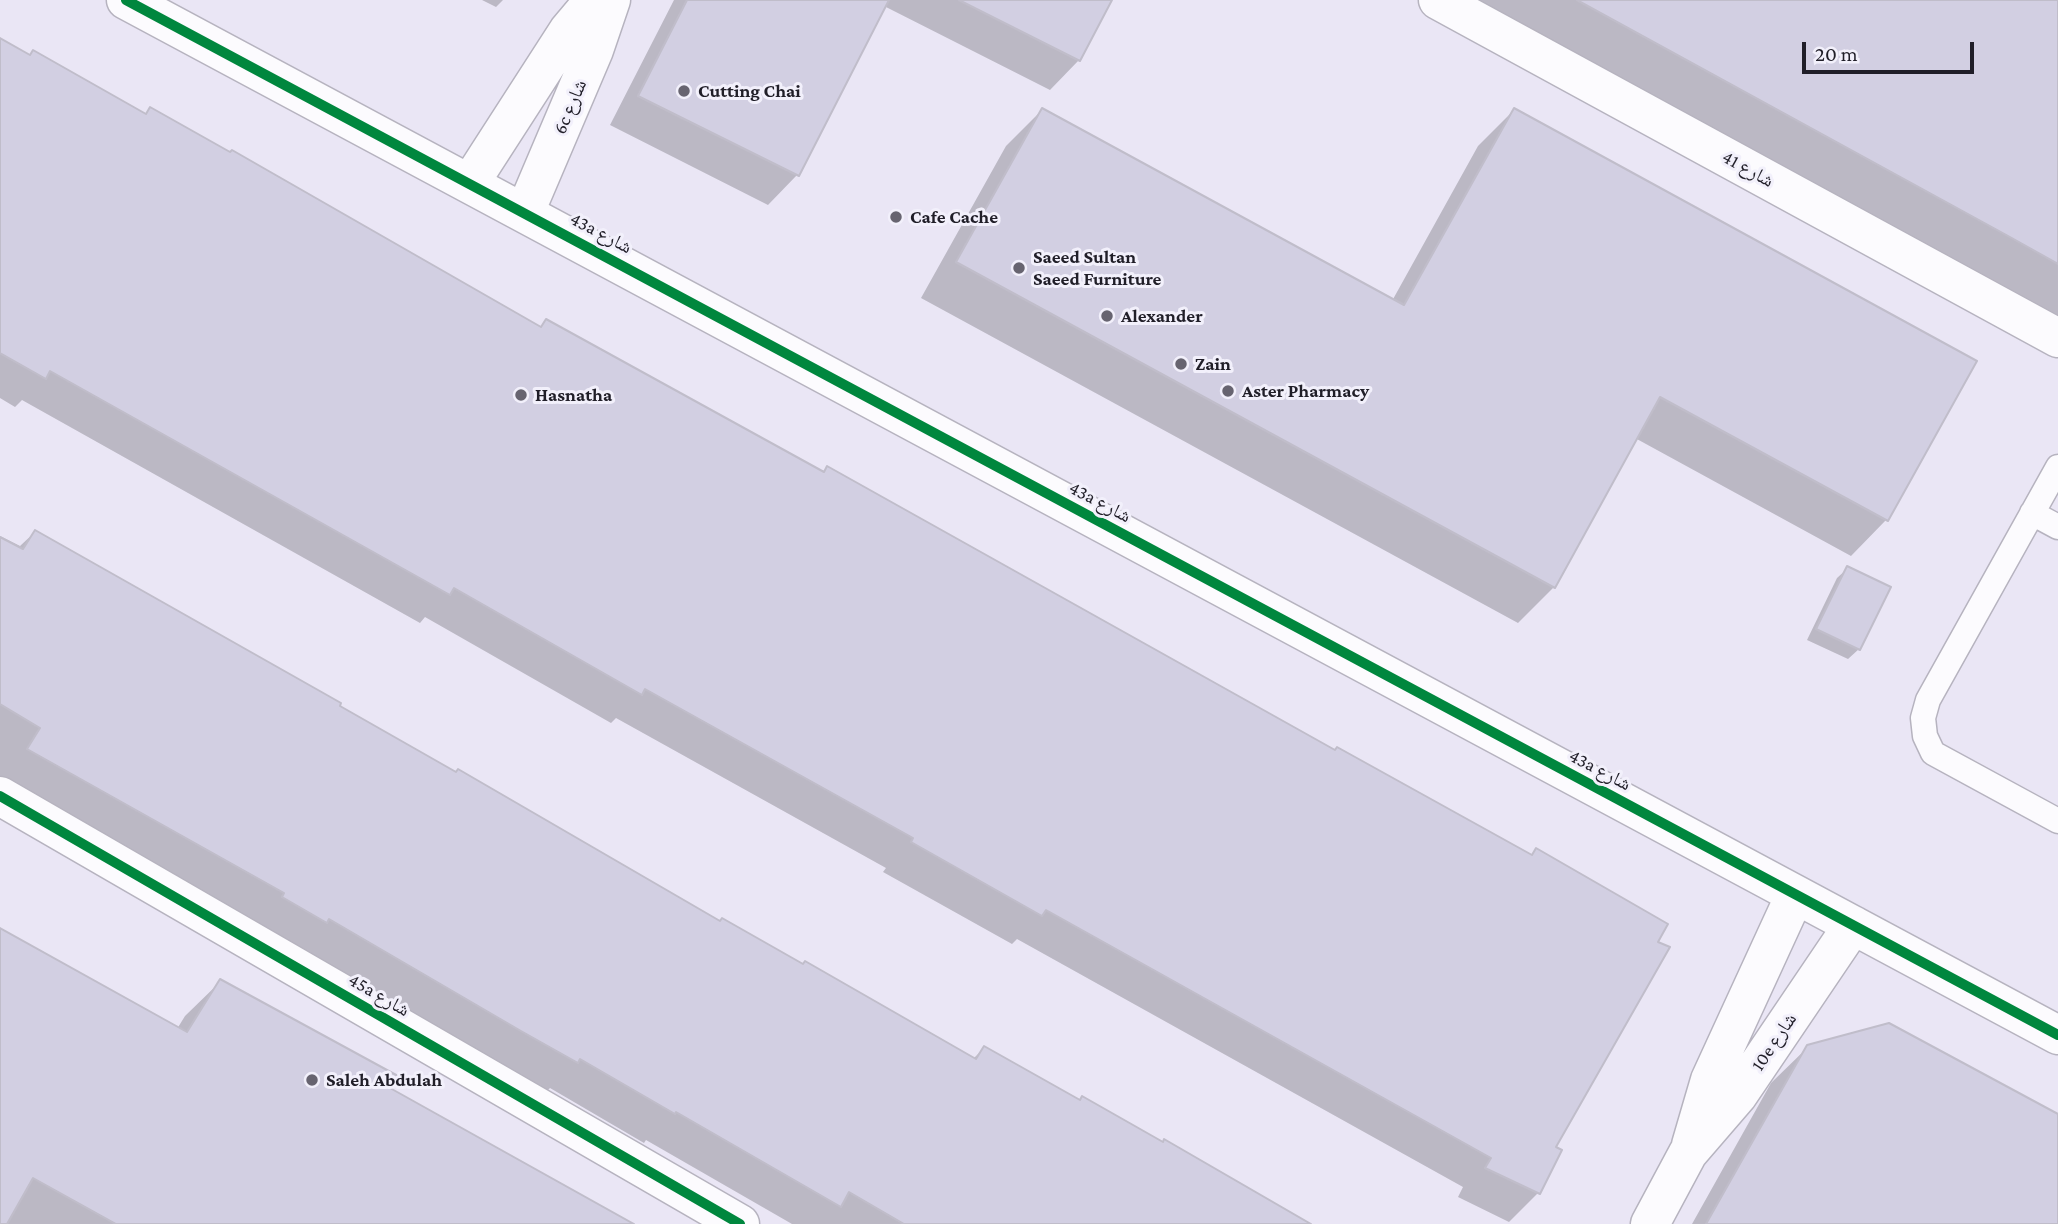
<!DOCTYPE html>
<html>
<head>
<meta charset="utf-8">
<style>
	body { margin:0 }
	#map { position:relative; width:2058px; height:1224px; overflow:hidden; background:#eae6f5; font-family:"Crimson Pro",serif }
	canvas { display:block }
	.scale { position:absolute; left:1802px; top:42px; width:172px; height:32px; box-sizing:border-box; border:4px solid #201e28; border-top:0; padding-left:9px; font-size:21px; line-height:24px; white-space:nowrap; color:#201e28; -webkit-text-stroke:5px #f2f0fb; paint-order:stroke }
</style>
</head>
<body>
<div id="map">
<canvas width="2058" height="1224"></canvas>
<div class="scale">20 m</div>
</div>
<script>
const ctx = document.querySelector('canvas').getContext('2d');
ctx.lineJoin = 'round';
function fill(path, color) { ctx.fillStyle = color; ctx.fill(path, 'evenodd'); }
const shape = rows => new Path2D(rows.map(r => 'M' + r).join(''));
function stroke(path, color, width, dash) { ctx.strokeStyle = color; ctx.lineWidth = width; ctx.lineCap = dash ? 'butt' : 'round'; ctx.setLineDash(dash || []); ctx.stroke(path); }
function drawText(font, color, halo, rows, align = 'center') {
  ctx.font = font + ' "Crimson Pro","Noto Naskh Arabic",serif'; ctx.lineWidth = 6; ctx.setLineDash([]); ctx.textBaseline = 'middle'; ctx.strokeStyle = halo; ctx.fillStyle = color; for (const [text, x, y, turn = 0] of rows) {
    ctx.save(); ctx.translate(x, y); ctx.rotate((+turn || 0) * Math.PI / 180); ctx.textAlign = isNaN(turn) ? turn : align; if (halo) ctx.strokeText(text, 0, 0); ctx.fillText(text, 0, 0); ctx.restore();
  }
}
fill(shape([
	[482,0,503,0,496,7],
	[674,0,1110,0,1079,60,1050,90,884,6,797,175,768,205,610,125],
	[1477,0,2058,0,2058,319],
	[0,40,145,115,151,109,539,328,546,321,823,473,828,468,1335,752,1530,856,1537,850,1554,1147,1538,1193,1509,1222,1458,1197,1463,1187,1017,939,1012,944,883,872,886,868,616,718,611,723,425,617,420,623,22,400,15,407,0,398],
	[1042,110,1392,301,1478,146,1514,110,1886,520,1851,556,1635,438,1554,587,1518,623,921,298,1006,146],
	[35,532,337,707,720,922,973,1059,984,1048,1308,1224,792,1224,646,1140,644,1143,550,1088,547,1091,0,779,0,536,20,546],
	[1848,568,1859,649,1848,659,1807,640,1837,578],
	[0,930,177,1029,185,1016,221,981,388,1089,611,1224,0,1224],
	[1808,1047,2058,1116,2058,1224,1692,1224,1771,1083]
]), '#0003');
const building = shape([
	[687,0,889,0,799,176,638,96,687,0],
	[959,0,1112,0,1080,61,959,0],
	[1577,0,2058,0,2058,264,2010,237,1577,0],
	[0,38,30,55,33,50,146,114,150,107,230,152,232,150,541,327,546,319,824,472,827,466,1335,750,1337,747,1532,855,1536,848,1668,924,1658,942,1670,947,1556,1147,1562,1150,1540,1194,1485,1168,1491,1158,1046,910,1042,916,911,842,913,838,645,689,642,695,454,588,450,595,50,371,46,379,0,353,0,38],
	[1042,108,1404,305,1514,108,1977,361,1888,521,1660,397,1555,588,956,262,1042,108],
	[35,530,341,703,340,706,456,772,458,769,720,921,722,918,803,964,805,961,976,1059,984,1046,1080,1100,1082,1096,1163,1142,1164,1139,1311,1224,904,1224,849,1192,841,1207,676,1112,675,1114,580,1059,578,1063,521,1031,329,919,327,923,282,897,284,893,27,749,40,728,0,704,0,537,23,549,35,530],
	[1847,566,1891,587,1860,650,1816,629,1847,566],
	[0,928,187,1032,220,979,398,1076,390,1088,634,1224,116,1224,33,1178,7,1224,0,1224,0,928],
	[1889,1023,2058,1114,2058,1224,1706,1224,1807,1045,1889,1023]
]);
fill(building, '#d2cfe2');
stroke(building, '#c0bdca', 2);
const lane = shape([
	[2058,467,1928,700,1923,718,1925,736,1933,753,2058,821],
	[2032,513,2058,527]
]);
const street = shape([
	[126,0,2058,1035],
	[1438,0,2058,338],
	[470,183,568,31,594,0],
	[525,212,594,50,611,0],
	[0,796,740,1224],
	[1691,1145,1710,1080,1795,895],
	[1650,1224,1688,1153,1738,1095,1853,925]
]);
stroke(lane, '#b6b3bf', 27);
stroke(street, '#b6b3bf', 41);
stroke(lane, '#fcfbfe', 24);
stroke(street, '#fcfbfe', 38);
stroke(shape([
	[126,0,2058,1035],
	[0,796,740,1224]
]), '#00873e', 10);
for (const [x, y, r, color] of [
	[684,91,7,"#676470"],
	[896,217,7,"#676470"],
	[1019,268,7,"#676470"],
	[1107,316,7,"#676470"],
	[1181,364,7,"#676470"],
	[1228,391,7,"#676470"],
	[521,395,7,"#676470"],
	[312,1080,7,"#676470"]
]) { const dot = new Path2D(); dot.arc(x, y, r, 0, 2 * Math.PI); ctx.fillStyle = color; ctx.fill(dot); stroke(dot, '#f2f0fb', 2.5); }
drawText('bold 19px', '#201e28', '#f2f0fb', [
	["Cutting Chai",698,91],
	["Cafe Cache",910,217],
	["Saeed Sultan",1033,257],
	["Saeed Furniture",1033,279],
	["Alexander",1121,316],
	["Zain",1195,364],
	["Aster Pharmacy",1242,391],
	["Hasnatha",535,395],
	["Saleh Abdulah",326,1080]
], 'left');
drawText('19px', '#201e28', '#f2f0fb', [
	["6c شارع",570,107,-67],
	["شارع 41",1748,169,29],
	["43a شارع",601,233,28],
	["43a شارع",1100,502,28],
	["43a شارع",1600,770,28],
	["45a شارع",379,995,30],
	["10e شارع",1774,1042,-56]
]);
</script>
</body>
</html>
